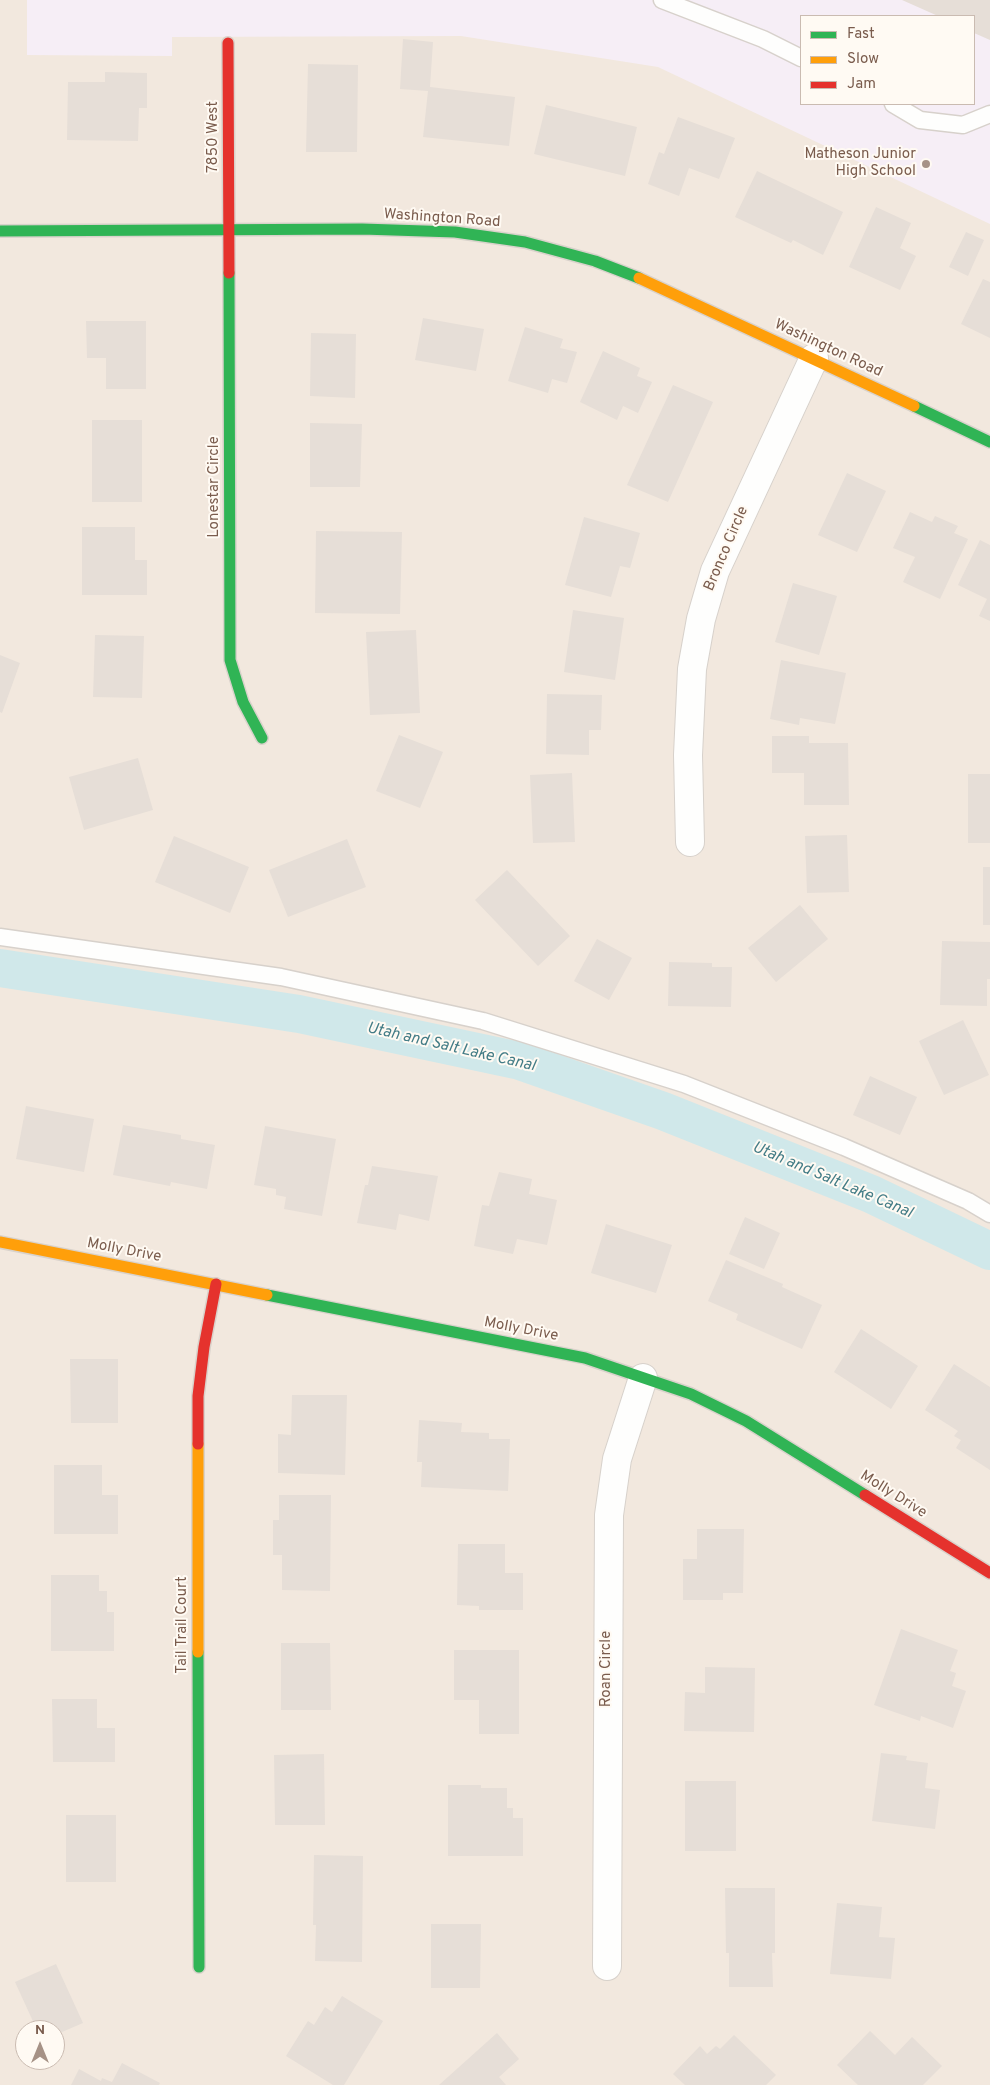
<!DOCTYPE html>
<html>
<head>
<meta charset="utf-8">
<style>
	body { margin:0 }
	#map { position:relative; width:990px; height:2085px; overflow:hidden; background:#f9f5f0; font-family:Overpass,sans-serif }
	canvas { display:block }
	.legend { position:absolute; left:800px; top:15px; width:175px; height:90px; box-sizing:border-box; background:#fffaf3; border:1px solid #cabbb1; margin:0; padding:6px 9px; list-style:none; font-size:15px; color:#7a5c4d }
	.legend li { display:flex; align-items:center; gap:10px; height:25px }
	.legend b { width:25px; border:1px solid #cabbb1 }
	.north { position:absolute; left:15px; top:2020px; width:50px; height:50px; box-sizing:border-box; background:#fffaf3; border:1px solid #cabbb1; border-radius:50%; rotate:0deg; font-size:14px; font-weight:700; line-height:20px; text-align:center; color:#7a5c4d }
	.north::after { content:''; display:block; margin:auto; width:18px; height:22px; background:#a69286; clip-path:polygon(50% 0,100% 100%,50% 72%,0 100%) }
</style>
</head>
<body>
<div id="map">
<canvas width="990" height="2085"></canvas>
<ul class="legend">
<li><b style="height:6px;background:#30b455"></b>Fast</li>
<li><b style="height:6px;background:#ff9f0a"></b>Slow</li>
<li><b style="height:6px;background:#e5322d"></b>Jam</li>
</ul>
<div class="north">N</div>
</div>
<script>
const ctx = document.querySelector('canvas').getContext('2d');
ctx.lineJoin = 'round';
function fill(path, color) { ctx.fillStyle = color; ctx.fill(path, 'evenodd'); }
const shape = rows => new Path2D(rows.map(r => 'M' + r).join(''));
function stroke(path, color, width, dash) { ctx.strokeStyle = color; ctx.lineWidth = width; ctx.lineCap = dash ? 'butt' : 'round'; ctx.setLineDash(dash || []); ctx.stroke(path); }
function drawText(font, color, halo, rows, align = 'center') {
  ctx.font = font + ' Overpass,sans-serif'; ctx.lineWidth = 4; ctx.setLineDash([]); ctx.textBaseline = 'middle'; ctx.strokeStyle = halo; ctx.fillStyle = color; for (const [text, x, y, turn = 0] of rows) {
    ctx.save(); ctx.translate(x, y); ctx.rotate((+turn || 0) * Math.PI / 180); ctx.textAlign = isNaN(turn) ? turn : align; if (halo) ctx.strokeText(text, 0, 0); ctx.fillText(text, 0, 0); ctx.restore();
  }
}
fill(shape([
	[0,0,990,0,990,2085,0,2085],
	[801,16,974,16,974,104,801,104],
	[25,2030,55,2030,55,2060,25,2060]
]), '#f2e8de');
fill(shape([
	[27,0,990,0,990,224,658,67,461,36,172,37,172,56,27,55],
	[801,16,974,16,974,104,801,104]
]), '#f6eef6');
stroke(shape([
	[0,968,299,1014,520,1061,663,1111,871,1194,990,1251]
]), '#d0e8ea', 38);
fill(shape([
	[902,0,990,0,990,40,974,33,974,16,938,16],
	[403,39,433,42,430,87,515,97,509,146,423,137,428,91,400,89],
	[308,64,358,65,357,152,306,152],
	[105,72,147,73,147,108,139,108,138,141,67,140,68,82,105,82],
	[546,105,637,127,625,176,534,154],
	[678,117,735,138,719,179,689,168,679,196,648,184,659,152,664,154],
	[757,171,843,212,823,255,793,240,791,243,735,217],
	[876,207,911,223,900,248,916,256,900,290,849,267],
	[966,232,984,240,968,276,949,267],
	[983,279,990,282,990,338,961,324],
	[423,318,484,329,476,371,415,360],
	[86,321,146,321,146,389,106,389,106,358,87,358],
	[525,327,563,339,560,348,577,352,567,383,552,379,548,393,508,381],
	[311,333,356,334,355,398,310,396],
	[603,351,640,368,637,376,652,382,638,413,623,406,617,420,580,402],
	[673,385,713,402,668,502,627,485],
	[92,420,142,420,142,502,92,502],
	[310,423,362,424,360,487,310,487],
	[847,473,886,491,857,552,818,535],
	[910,512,932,522,935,516,958,526,954,533,968,539,940,599,903,582,915,557,893,548],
	[584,517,640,533,630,568,620,566,611,597,565,585],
	[82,527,135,527,135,560,147,560,147,595,82,595],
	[316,531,402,532,400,614,315,613],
	[980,540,990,545,990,621,979,616,987,599,958,585],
	[793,583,837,596,819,655,775,642],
	[573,610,624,618,615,680,564,672],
	[416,630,420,713,370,715,366,632],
	[95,635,144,636,142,698,93,697],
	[0,655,20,663,2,713,0,712],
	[781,660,846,673,835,724,800,718,799,725,770,719],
	[547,694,602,695,601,730,589,730,589,755,546,754],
	[399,735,443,752,420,808,376,791],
	[772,736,809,736,809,743,848,743,849,805,804,805,804,773,772,773],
	[138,758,153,810,84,830,69,777],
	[572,773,575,842,533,843,530,775],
	[968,774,990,774,990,843,968,843],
	[847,835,849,892,807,893,805,836],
	[174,836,249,867,230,913,155,882],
	[347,839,366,887,288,917,269,870],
	[983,867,990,867,990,925,983,925],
	[507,870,570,936,538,966,475,900],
	[800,905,828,939,776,982,748,948],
	[597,939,632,958,609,1000,574,981],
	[942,941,990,942,990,979,987,979,987,1006,940,1005],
	[669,962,712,963,712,967,732,967,731,1007,668,1006],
	[963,1020,989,1075,944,1095,919,1041],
	[870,1076,917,1097,900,1135,853,1115],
	[26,1106,94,1119,84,1172,16,1159],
	[123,1125,181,1135,181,1139,215,1145,207,1189,171,1182,170,1186,113,1175],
	[265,1126,336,1139,322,1216,284,1209,286,1197,276,1195,276,1189,254,1185],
	[372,1166,438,1176,429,1221,399,1214,396,1230,357,1223,365,1185,368,1185],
	[499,1172,532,1179,529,1194,557,1200,547,1245,517,1239,513,1254,474,1246,482,1205,489,1206],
	[745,1217,780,1233,764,1269,729,1254],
	[606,1224,672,1245,656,1293,591,1273],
	[726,1260,783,1284,782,1287,822,1305,802,1349,736,1320,738,1314,708,1301],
	[861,1329,918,1366,891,1409,834,1372],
	[70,1359,118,1359,118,1423,71,1423],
	[954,1364,990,1387,990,1470,956,1448,961,1440,954,1436,958,1431,925,1410],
	[292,1395,347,1395,345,1475,278,1473,278,1434,291,1435],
	[419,1420,462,1423,461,1432,489,1433,489,1439,510,1439,508,1491,421,1487,422,1462,417,1462],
	[54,1465,102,1465,102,1495,118,1495,118,1534,54,1534],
	[279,1495,331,1495,330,1591,282,1590,282,1555,273,1555,273,1520,279,1520],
	[697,1529,744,1529,743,1593,723,1593,723,1600,683,1600,683,1559,697,1559],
	[458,1544,505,1544,505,1573,523,1573,523,1610,479,1610,479,1606,457,1605],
	[51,1575,99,1575,99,1591,107,1591,107,1612,114,1612,114,1651,51,1651],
	[901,1629,958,1650,950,1671,956,1673,952,1686,966,1691,953,1728,921,1716,920,1721,874,1705],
	[281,1643,330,1643,331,1710,281,1710],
	[454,1650,519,1650,519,1734,479,1734,479,1700,454,1700],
	[705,1667,755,1668,754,1732,684,1731,685,1692,705,1693],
	[52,1699,97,1699,97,1728,115,1728,115,1762,53,1762],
	[881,1753,907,1756,906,1760,928,1763,925,1788,940,1790,935,1829,872,1821],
	[324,1754,325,1825,275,1825,274,1755],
	[685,1781,736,1781,736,1851,685,1851],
	[448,1785,481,1785,481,1788,507,1788,507,1808,513,1808,513,1818,523,1818,523,1856,448,1856],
	[66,1815,116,1815,116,1882,66,1882],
	[314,1855,363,1856,362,1962,315,1961,316,1925,313,1925],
	[725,1888,775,1888,775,1953,772,1953,773,1987,729,1987,729,1953,726,1953],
	[837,1903,882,1907,879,1937,895,1938,891,1979,830,1974],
	[431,1924,481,1924,480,1988,431,1988],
	[56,1964,83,2023,55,2035,55,2030,37,2030,15,1982],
	[342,1996,383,2021,344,2085,333,2085,286,2056,308,2021,314,2025,325,2007,332,2012],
	[870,2031,895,2055,912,2037,942,2066,923,2085,858,2085,837,2065],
	[497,2033,519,2059,499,2077,506,2085,439,2085],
	[734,2035,776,2075,766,2085,685,2085,673,2074,700,2046,707,2054,716,2046,720,2049],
	[122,2063,160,2083,159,2085,71,2085,79,2069,101,2081,102,2078,112,2082]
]), '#e6ded7');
const lane = shape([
	[662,0,763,39,801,58],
	[893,104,920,120,963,125,990,114],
	[0,937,281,977,483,1021,684,1084,844,1147,968,1201,990,1214]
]);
const street = shape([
	[690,842,688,755,692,669,701,619,715,571,814,358],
	[607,1966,609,1515,617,1459,643,1378]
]);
const fast = shape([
	[0,231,362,229,455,232,525,242,595,261,639,278],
	[229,273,230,660,243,702,262,738],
	[914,406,990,442],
	[267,1295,585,1358,691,1394,746,1421,865,1495],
	[198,1652,199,1967]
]);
const slow = shape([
	[639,278,914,406],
	[0,1242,267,1295],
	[198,1444,198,1652]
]);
const jam = shape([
	[228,43,229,273],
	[198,1444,198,1396,204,1347,216,1284],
	[865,1495,990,1573]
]);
stroke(lane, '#d7d1cb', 19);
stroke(street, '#d7d1cb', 30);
stroke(fast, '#d9d2cb', 14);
stroke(slow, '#d9d2cb', 14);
stroke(jam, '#d9d2cb', 14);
stroke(lane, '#fefefd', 16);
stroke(street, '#fefefd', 28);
stroke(fast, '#30b455', 11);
stroke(slow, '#ff9f0a', 11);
stroke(jam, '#e5322d', 11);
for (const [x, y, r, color] of [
	[926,164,5,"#a69286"]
]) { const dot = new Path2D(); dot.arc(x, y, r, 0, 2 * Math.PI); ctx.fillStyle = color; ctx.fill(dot); stroke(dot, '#fffaf3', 2); }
drawText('15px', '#7a5c4d', '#fffaf3', [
	["7850 West",214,137,-90],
	["Washington Road",442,219,4],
	["Washington Road",828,349,25],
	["Lonestar Circle",215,487,-90],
	["Bronco Circle",727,549,-67],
	["Molly Drive",124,1251,11],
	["Molly Drive",521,1330,11],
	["Molly Drive",893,1495,32],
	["Tail Trail Court",183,1625,-90],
	["Roan Circle",607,1669,-90]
]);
drawText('15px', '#7a5c4d', '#fffaf3', [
	["Matheson Junior",916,155],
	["High School",916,172]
], 'right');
drawText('italic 16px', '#437c86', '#fffaf3', [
	["Utah and Salt Lake Canal",451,1048,13],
	["Utah and Salt Lake Canal",832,1181,23]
]);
</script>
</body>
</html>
